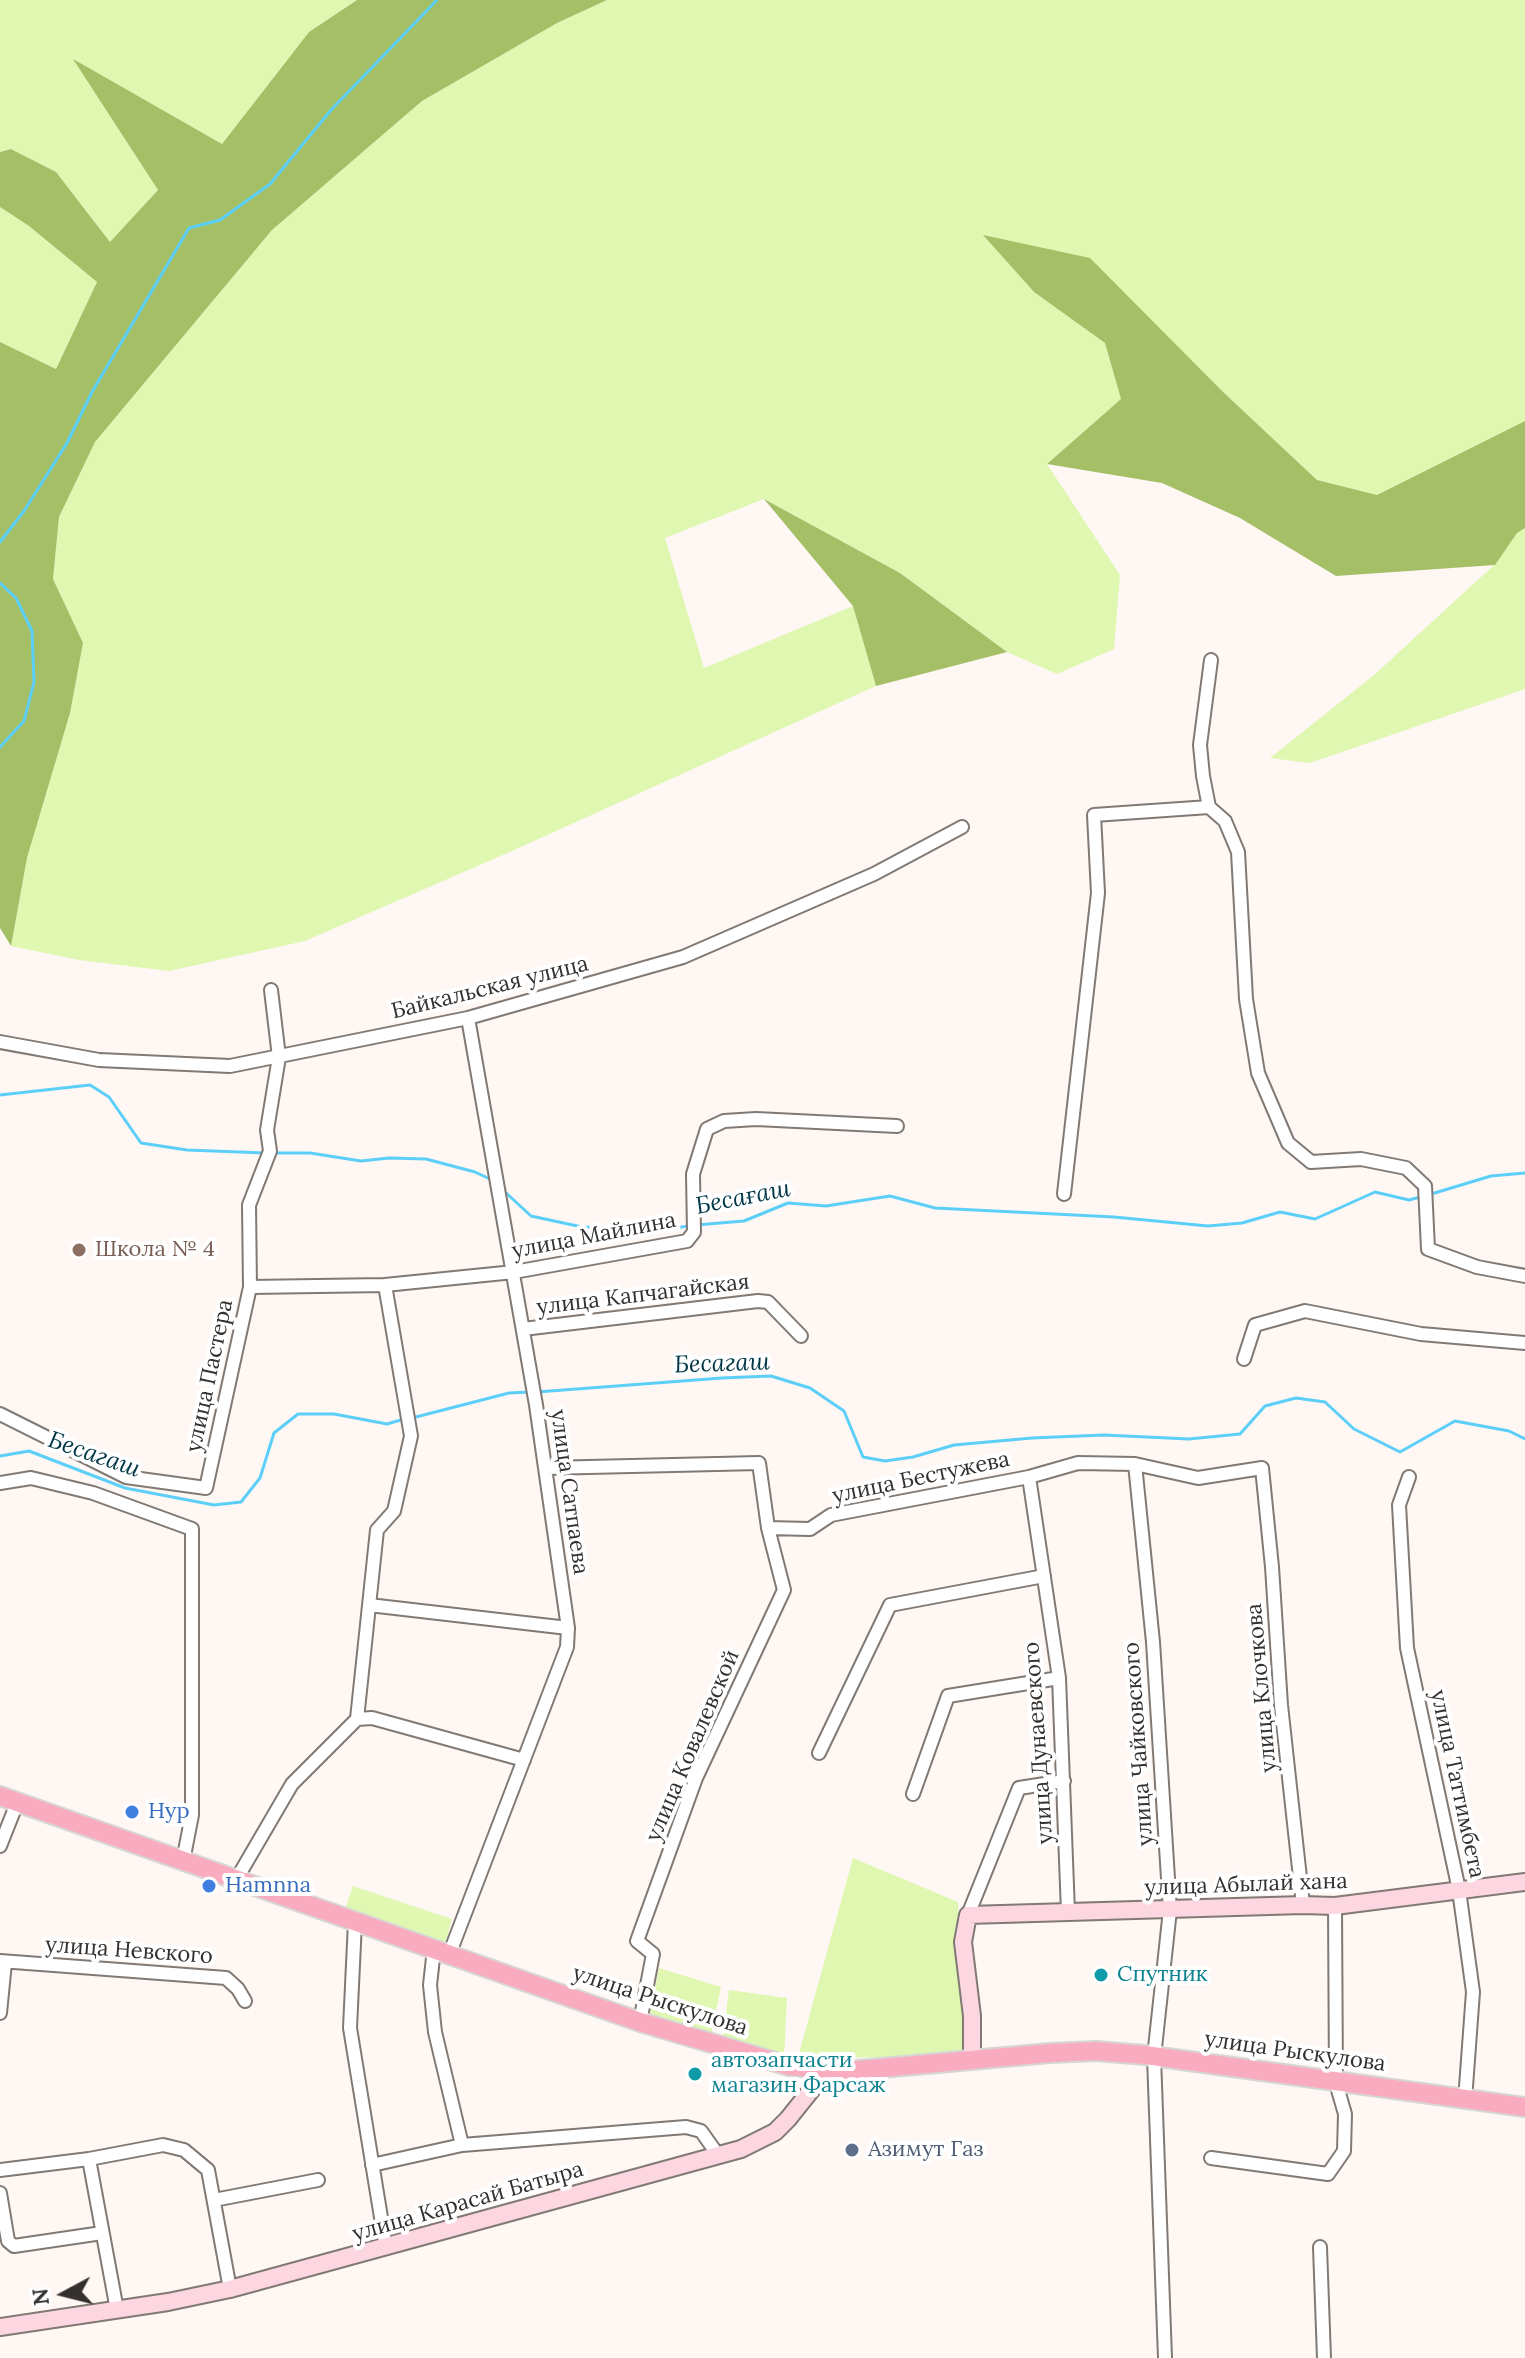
<!DOCTYPE html>
<html>
<head>
<meta charset="utf-8">
<style>
	body { margin:0 }
	#map { position:relative; width:1525px; height:2358px; overflow:hidden; background:#fef7f3; font-family:Lora,serif }
	canvas { display:block }
	.north { position:absolute; left:24px; top:2254px; width:80px; height:80px; -webkit-text-stroke:6px #fff; paint-order:stroke; rotate:263deg; font-size:22px; font-weight:700; line-height:32px; text-align:center; color:#33302e }
	.north::after { content:''; display:block; margin:auto; width:28px; height:36px; background:#33302e; clip-path:polygon(50% 0,100% 100%,50% 72%,0 100%) }
</style>
</head>
<body>
<div id="map">
<canvas width="1525" height="2358"></canvas>
<div class="north">N</div>
</div>
<script>
const ctx = document.querySelector('canvas').getContext('2d');
ctx.lineJoin = 'round';
function fill(path, color) { ctx.fillStyle = color; ctx.fill(path, 'evenodd'); }
const shape = rows => new Path2D(rows.map(r => 'M' + r).join(''));
function stroke(path, color, width, dash) { ctx.strokeStyle = color; ctx.lineWidth = width; ctx.lineCap = dash ? 'butt' : 'round'; ctx.setLineDash(dash || []); ctx.stroke(path); }
function drawText(font, color, halo, rows, align = 'center') {
  ctx.font = font + ' Lora,serif'; ctx.lineWidth = 8; ctx.setLineDash([]); ctx.textBaseline = 'middle'; ctx.strokeStyle = halo; ctx.fillStyle = color; for (const [text, x, y, turn = 0] of rows) {
    ctx.save(); ctx.translate(x, y); ctx.rotate((+turn || 0) * Math.PI / 180); ctx.textAlign = isNaN(turn) ? turn : align; if (halo) ctx.strokeText(text, 0, 0); ctx.fillText(text, 0, 0); ctx.restore();
  }
}
fill(shape([
	[0,0,357,0,309,32,222,144,75,61,158,190,110,242,56,172,11,149,0,152],
	[607,0,1525,0,1525,421,1377,495,1317,480,1222,391,984,236,1034,292,1105,343,1121,399,1047,464,1120,575,1114,649,1057,674,1007,652,900,573,764,499,665,538,704,668,853,606,876,686,512,851,305,941,169,971,79,960,11,946,27,858,70,713,83,643,53,579,59,517,95,442,272,230,422,101,557,23],
	[0,207,29,226,97,282,56,369,0,342],
	[1525,528,1525,689,1310,763,1270,758,1374,675,1494,565,1517,533],
	[853,1858,958,1902,965,2058,798,2057],
	[353,1886,452,1919,445,1943,345,1909],
	[659,1968,721,1987,711,2035,650,2014],
	[729,1990,787,1998,784,2057,723,2039]
]), '#dff7b1');
fill(shape([
	[357,0,607,0,557,23,422,101,272,230,95,442,59,517,53,579,83,643,70,713,27,858,11,946,0,928,0,342,56,369,97,282,29,226,0,207,0,152,11,149,56,172,110,242,158,190,73,59,222,144,309,32],
	[983,235,1090,258,1222,391,1317,480,1377,495,1525,421,1525,528,1517,533,1495,565,1336,576,1240,518,1162,483,1047,464,1121,399,1105,343,1034,292],
	[764,499,900,573,1007,652,876,686,853,606]
]), '#a4bf66');
stroke(shape([
	[0,542,24,511,67,443,92,392,189,228,220,220,270,184,331,110,437,0],
	[0,583,16,598,32,631,34,682,24,721,0,747],
	[0,1095,90,1085,109,1097,141,1143,187,1150,265,1153],
	[272,1153,310,1153,361,1161,389,1158,426,1159,475,1172,492,1180],
	[504,1191,531,1216,582,1227,658,1230,689,1226],
	[1428,1195,1491,1176,1525,1173],
	[696,1225,744,1221,788,1203,826,1206,890,1196,935,1208,1114,1217,1208,1226,1242,1223,1280,1212,1315,1219,1375,1192,1409,1200,1420,1197],
	[537,1392,722,1378,771,1376,810,1388,844,1411,863,1457,885,1461,913,1457,954,1445,1032,1438,1104,1435,1189,1439,1240,1434,1265,1406,1296,1398,1325,1402,1354,1429,1400,1452,1455,1421,1509,1431,1525,1439],
	[412,1418,509,1393,529,1392],
	[0,1456,29,1451,125,1488,214,1505,241,1502,260,1478,274,1433,298,1414,334,1414,387,1424,404,1419]
]), '#5ccff9', 3);
const street = shape([
	[1211,660,1200,745,1203,776,1209,807,1225,821,1238,852,1246,999,1258,1073,1288,1143,1311,1162,1361,1159,1406,1168,1425,1186,1428,1249,1477,1267,1525,1276],
	[0,1042,99,1060,230,1066,468,1018,683,957,874,874,962,827],
	[1064,1194,1098,893,1094,815,1209,807],
	[250,1287,385,1285,514,1272,687,1241,694,1232,693,1174,707,1129,724,1121,756,1119,897,1126],
	[523,1329,758,1301,768,1302,801,1336],
	[1244,1359,1255,1325,1305,1311,1421,1334,1525,1343],
	[0,1414,126,1477,206,1488,250,1287,249,1205,270,1151,267,1130,279,1057,271,990],
	[1135,1464,1153,1642,1170,1910,1154,2057,1165,2358],
	[546,1468,759,1463,768,1528,810,1529,831,1515,1029,1477,1078,1463,1135,1464,1198,1478,1262,1468,1272,1567,1281,1705,1303,1905],
	[1029,1477,1059,1678,1068,1912],
	[1409,1477,1399,1505,1407,1648,1459,1890,1473,1992,1465,2100],
	[0,1483,31,1478,93,1493,192,1529,192,1815,183,1861],
	[369,1605,568,1628],
	[357,1719,372,1718,524,1760],
	[819,1753,890,1605,1044,1576],
	[913,1794,948,1696,1059,1678],
	[0,1846,17,1803],
	[236,1880,292,1784,357,1719,377,1530,394,1511,411,1436,385,1285],
	[968,1915,1019,1788,1064,1781],
	[355,1922,350,2028,386,2248],
	[434,1949,430,1985,435,2032,462,2145],
	[449,1955,567,1647,568,1628,536,1405,468,1018],
	[0,1961,226,1978,238,1989,245,2001],
	[0,2013,5,1963],
	[640,2022,653,1954,637,1941,696,1778,784,1590,768,1528],
	[1211,2158,1328,2174,1344,2151,1345,2114,1336,2083,1335,1906],
	[89,2159,117,2310],
	[372,2165,462,2145,686,2127,701,2131,718,2155],
	[0,2170,89,2159,163,2145,184,2150,208,2170,230,2289],
	[0,2193,8,2241,14,2246,102,2233],
	[214,2200,318,2180],
	[1320,2247,1324,2358]
]);
const secondary = shape([
	[972,2059,972,2016,963,1942,968,1915,1303,1905,1335,1906,1525,1882],
	[0,2327,168,2302,230,2289,741,2149,775,2132,788,2119,812,2089,819,2070]
]);
const primary = shape([
	[0,1796,640,2022,789,2066,847,2071,1050,2053,1096,2051,1145,2055,1525,2107]
]);
stroke(street, '#807974', 16);
stroke(secondary, '#807974', 20);
stroke(primary, '#d6d6d5', 22);
stroke(street, '#fff', 12);
stroke(secondary, '#fcd6e0', 16);
stroke(primary, '#f9acc0', 18);
for (const [x, y, r, color] of [
	[79,1250,8,"#8d6e63"],
	[132,1812,8,"#3f7fe0"],
	[209,1886,8,"#3f7fe0"],
	[1101,1975,8,"#0f9aa8"],
	[695,2074,8,"#0f9aa8"],
	[852,2150,8,"#5c6f8a"]
]) { const dot = new Path2D(); dot.arc(x, y, r, 0, 2 * Math.PI); ctx.fillStyle = color; ctx.fill(dot); stroke(dot, '#fff', 3); }
drawText('22px', '#33302e', '#fff', [
	["Байкальская улица",490,988,-14],
	["улица Майлина",594,1236,-11],
	["улица Капчагайская",643,1295,-7],
	["улица Пастера",210,1376,-78],
	["улица Бестужева",921,1478,-12],
	["улица Сатпаева",569,1492,82],
	["улица Клочкова",1262,1688,-95],
	["улица Дунаевского",1039,1743,-94],
	["улица Чайковского",1139,1744,-94],
	["улица Ковалевской",693,1746,-67],
	["улица Таттимбета",1457,1784,78],
	["улица Абылай хана",1246,1885,-2],
	["улица Невского",129,1951,4],
	["улица Рыскулова",660,2001,18],
	["улица Рыскулова",1295,2052,8],
	["улица Карасай Батыра",468,2202,-16]
]);
drawText('22px', '#785e54', '#fff', [
	["Школа № 4",95,1250]
], 'left');
drawText('22px', '#366cbe', '#fff', [
	["Hyp",148,1812],
	["Hamnna",225,1886]
], 'left');
drawText('22px', '#0d838f', '#fff', [
	["Спутник",1117,1975],
	["автозапчасти",711,2061],
	["магазин Фарсаж",711,2086]
], 'left');
drawText('22px', '#4e5e75', '#fff', [
	["Азимут Газ",868,2150]
], 'left');
drawText('italic 24px', '#003747', '#fff', [
	["Бесағаш",743,1198,-11],
	["Бесагаш",722,1364,-2],
	["Бесагаш",94,1455,19]
]);
</script>
</body>
</html>
